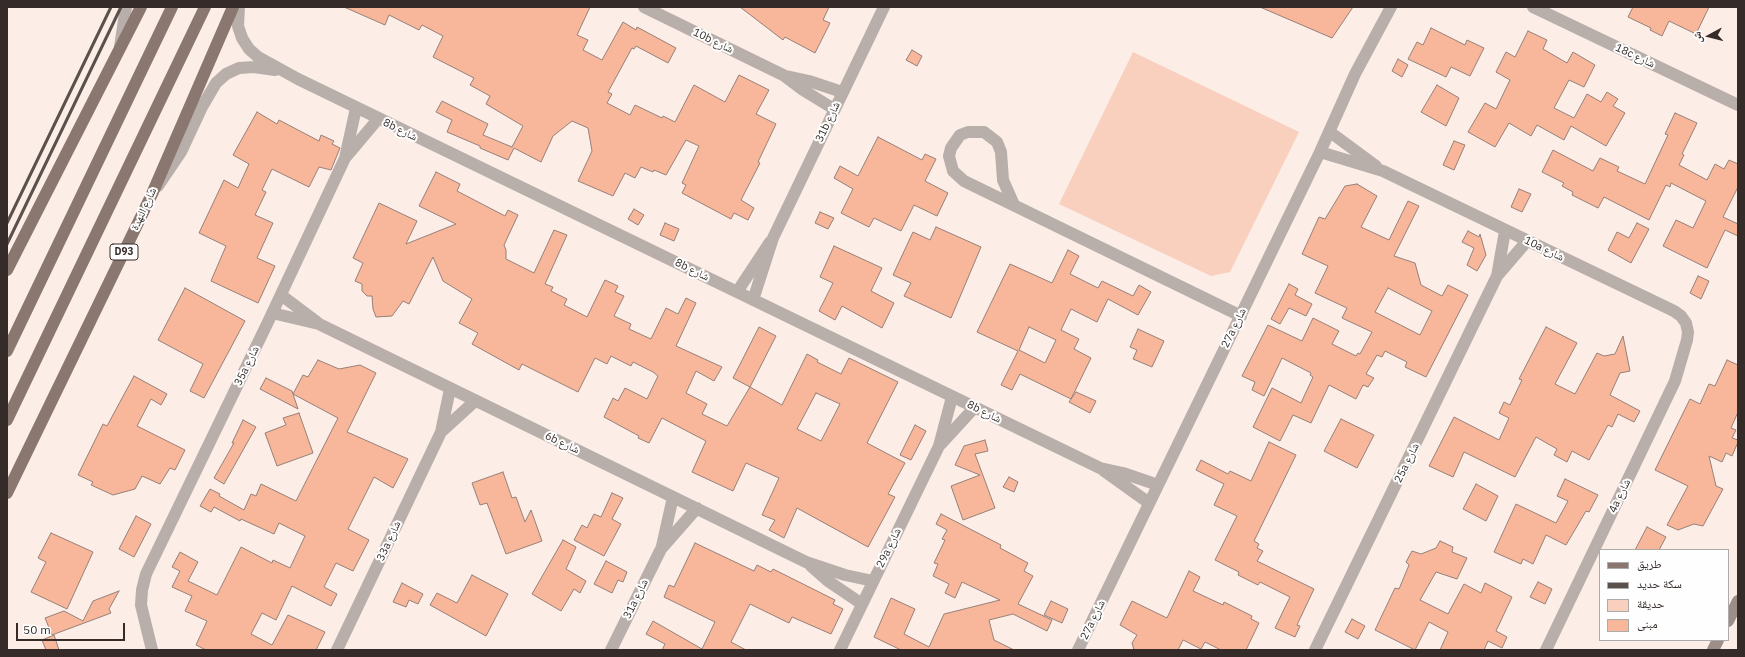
<!DOCTYPE html>
<html>
<head>
<meta charset="utf-8">
<style>
	body { margin:0 }
	#map { position:relative; width:1745px; height:657px; overflow:hidden; background:#fcede7; font-family:"IBM Plex Sans","Noto Naskh Arabic",sans-serif }
	canvas { display:block }
	.frame { position:absolute; inset:0; border:8px solid #352c29; pointer-events:none }
	.legend { position:absolute; left:1599px; top:549px; width:130px; height:92px; box-sizing:border-box; background:#fefefe; border:1px solid #aeaaa9; margin:0; padding:5px 7px; list-style:none; font-size:12px; color:#352c29 }
	.legend li { display:flex; align-items:center; gap:8px; height:20px }
	.legend b { width:20px; border:1px solid #aeaaa9 }
	.north { position:absolute; left:1689px; top:16px; width:40px; height:40px; -webkit-text-stroke:3px #fefefe; paint-order:stroke; rotate:263deg; font-size:11px; font-weight:700; line-height:16px; text-align:center; color:#352c29 }
	.north::after { content:''; display:block; margin:auto; width:14px; height:18px; background:#352c29; clip-path:polygon(50% 0,100% 100%,50% 72%,0 100%) }
	.scale { position:absolute; left:16px; top:623px; width:109px; height:18px; box-sizing:border-box; border:2px solid #352c29; border-top:0; padding-left:5px; font-size:12px; line-height:14px; white-space:nowrap; color:#352c29; -webkit-text-stroke:3px #fefefe; paint-order:stroke }
</style>
</head>
<body>
<div id="map">
<canvas width="1745" height="657"></canvas>
<div class="frame"></div>
<ul class="legend">
<li><b style="height:5px;background:#897770"></b>طريق</li>
<li><b style="height:5px;background:#5a504c"></b>سكة حديد</li>
<li><b style="height:11px;background:#f9cfbe"></b>حديقة</li>
<li><b style="height:11px;background:#f8b69b"></b>مبنى</li>
</ul>
<div class="north">ش</div>
<div class="scale">50 m</div>
</div>
<script>
const ctx = document.querySelector('canvas').getContext('2d');
ctx.lineJoin = 'round';
function fill(path, color) { ctx.fillStyle = color; ctx.fill(path, 'evenodd'); }
const shape = rows => new Path2D(rows.map(r => 'M' + r).join(''));
function stroke(path, color, width, dash) { ctx.strokeStyle = color; ctx.lineWidth = width; ctx.lineCap = dash ? 'butt' : 'round'; ctx.setLineDash(dash || []); ctx.stroke(path); }
function drawText(font, color, halo, rows, align = 'center') {
  ctx.font = font + ' "IBM Plex Sans","Noto Naskh Arabic",sans-serif'; ctx.lineWidth = 4; ctx.setLineDash([]); ctx.textBaseline = 'middle'; ctx.strokeStyle = halo; ctx.fillStyle = color; for (const [text, x, y, turn = 0] of rows) {
    ctx.save(); ctx.translate(x, y); ctx.rotate((+turn || 0) * Math.PI / 180); ctx.textAlign = isNaN(turn) ? turn : align; if (halo) ctx.strokeText(text, 0, 0); ctx.fillText(text, 0, 0); ctx.restore();
  }
}
fill(shape([
	[1133,52,1299,132,1230,272,1211,276,1059,204]
]), '#f9cfbe');
const building = shape([
	[344,7,590,7,577,35,588,40,583,50,602,60,623,22,636,30,637,27,676,48,668,63,636,46,634,49,632,48,608,92,612,94,607,103,630,115,635,105,662,118,663,116,675,122,694,85,725,102,739,75,769,90,756,114,776,124,758,162,760,163,741,200,754,208,748,220,734,213,731,219,682,193,686,185,682,183,699,146,686,140,666,175,654,170,653,172,641,167,635,178,625,173,613,196,578,181,592,151,588,128,572,121,553,136,541,162,514,148,508,160,480,148,480,146,447,132,452,120,436,112,442,101,488,124,483,135,512,147,523,126,486,104,490,96,470,85,474,78,433,57,443,36,422,25,419,30,389,15,385,25,344,7],
	[740,7,829,7,823,20,830,23,815,53,785,37,783,40,740,7],
	[1260,7,1353,7,1332,38,1260,7],
	[1633,7,1709,7,1696,34,1669,21,1662,36,1650,30,1651,28,1628,17,1633,7],
	[1431,28,1465,45,1467,40,1484,48,1470,76,1451,67,1446,77,1408,59,1417,42,1423,45,1431,28],
	[1528,31,1547,40,1543,49,1567,63,1573,52,1595,65,1584,87,1569,80,1554,108,1574,118,1587,94,1601,102,1607,92,1618,99,1613,106,1625,113,1606,146,1571,126,1564,140,1537,125,1531,136,1509,123,1495,147,1468,132,1485,103,1496,109,1510,80,1496,72,1506,52,1515,57,1528,31],
	[912,50,922,56,917,66,906,60,912,50],
	[1398,59,1408,65,1402,77,1392,71,1398,59],
	[1437,85,1459,98,1446,126,1421,112,1437,85],
	[257,112,277,124,279,120,319,141,321,135,334,141,332,144,340,148,331,170,319,167,309,187,272,169,262,190,266,192,255,215,273,223,257,258,275,266,258,303,211,281,226,246,199,233,224,180,238,188,249,164,233,155,257,112],
	[1675,113,1697,123,1682,154,1684,155,1679,165,1707,180,1715,164,1724,169,1729,160,1738,164,1738,187,1723,217,1738,224,1738,236,1725,230,1707,268,1663,246,1676,220,1693,228,1706,201,1671,183,1670,187,1666,185,1649,220,1604,197,1598,208,1572,195,1573,192,1562,186,1564,183,1542,172,1553,150,1593,171,1600,158,1619,167,1617,171,1645,184,1668,135,1665,134,1675,113],
	[878,137,922,160,925,154,936,159,925,181,948,193,937,216,914,205,901,231,874,218,869,227,841,213,853,189,834,178,840,166,858,176,878,137],
	[1454,141,1465,145,1454,170,1443,165,1454,141],
	[436,172,460,184,457,191,505,216,508,210,518,215,504,245,506,250,506,259,534,273,554,230,567,235,545,284,553,287,551,291,567,299,564,305,587,317,605,280,618,286,615,292,624,296,614,316,631,324,629,329,651,339,666,308,678,314,686,298,696,303,676,346,722,367,714,381,696,371,686,393,707,404,702,414,727,426,750,387,733,378,759,327,776,336,750,387,782,405,807,354,818,360,817,362,841,374,849,358,898,382,867,443,905,463,888,494,895,497,868,547,797,508,784,538,769,530,775,520,762,515,779,478,746,463,733,491,692,472,706,441,662,418,649,443,638,438,639,436,604,417,613,398,618,401,625,388,647,399,658,376,653,372,633,362,631,366,611,356,607,364,595,358,578,392,522,364,519,370,472,344,478,333,459,323,472,299,443,281,433,257,409,304,403,301,392,316,376,317,373,309,372,296,367,296,362,291,362,284,355,281,363,263,353,258,379,203,417,221,406,244,456,224,419,206,436,172],
	[816,393,840,404,821,441,797,429,816,393],
	[1357,184,1377,196,1361,227,1389,240,1408,201,1419,206,1394,256,1415,263,1421,285,1442,296,1448,285,1468,295,1426,377,1405,367,1407,362,1385,351,1382,357,1377,355,1366,374,1374,378,1368,387,1363,385,1356,399,1329,385,1311,423,1293,415,1280,441,1253,427,1272,388,1301,403,1313,377,1310,375,1311,373,1282,358,1264,396,1252,390,1255,382,1242,376,1268,325,1302,341,1313,318,1339,331,1332,344,1356,356,1358,353,1360,354,1372,332,1342,318,1347,308,1315,293,1328,266,1302,254,1319,217,1325,219,1345,186,1357,184],
	[1388,288,1432,311,1420,335,1375,312,1388,288],
	[1519,189,1531,194,1522,212,1511,207,1519,189],
	[634,209,644,215,638,225,628,219,634,209],
	[820,212,834,218,828,229,815,223,820,212],
	[665,223,679,229,674,241,660,235,665,223],
	[1637,223,1649,229,1631,263,1608,250,1617,232,1629,238,1637,223],
	[936,227,981,247,951,318,904,296,911,283,893,275,913,232,930,240,936,227],
	[1468,231,1479,237,1480,234,1486,255,1477,271,1467,265,1474,248,1462,242,1468,231],
	[834,246,882,268,871,291,894,303,882,328,842,306,835,320,819,311,833,283,820,277,834,246],
	[1068,250,1079,256,1070,274,1098,288,1102,281,1133,296,1139,285,1151,292,1138,315,1108,299,1097,322,1071,309,1061,330,1079,339,1074,349,1091,358,1071,399,1020,374,1012,390,1001,385,1018,351,977,332,1010,264,1052,283,1068,250],
	[1029,327,1056,340,1045,363,1019,350,1029,327],
	[1698,276,1709,281,1701,299,1690,293,1698,276],
	[1289,284,1298,289,1295,295,1312,304,1306,316,1289,308,1280,324,1271,319,1289,284],
	[185,288,245,321,204,398,190,391,203,364,158,340,185,288],
	[1546,327,1577,343,1555,384,1575,394,1597,353,1604,356,1615,354,1623,336,1630,371,1620,373,1610,395,1640,411,1634,422,1618,414,1612,427,1608,425,1589,460,1572,451,1567,462,1554,455,1557,449,1536,437,1515,477,1464,452,1453,477,1429,466,1454,417,1499,440,1509,418,1499,413,1504,402,1510,405,1522,380,1519,379,1546,327],
	[1138,329,1164,341,1152,367,1133,359,1137,350,1130,347,1138,329],
	[318,360,339,369,360,365,376,373,347,432,408,459,393,488,374,477,348,529,369,540,353,571,336,563,324,587,337,594,331,606,292,586,276,620,262,613,251,634,272,645,288,615,325,632,316,650,206,650,196,645,207,621,185,611,192,596,172,587,180,571,172,567,180,552,198,562,188,581,217,595,241,547,272,563,273,560,290,568,305,536,279,523,274,534,241,519,240,521,214,507,211,512,200,506,210,489,220,494,219,496,244,510,251,494,256,496,261,484,296,501,338,418,293,394,303,375,308,377,318,360],
	[1727,360,1738,365,1738,412,1731,428,1736,430,1732,438,1738,440,1738,442,1732,456,1726,453,1722,462,1709,456,1716,486,1723,489,1703,526,1694,524,1678,530,1667,525,1688,486,1655,470,1690,399,1700,404,1709,384,1715,386,1727,360],
	[134,376,167,394,161,405,151,399,137,426,185,450,175,470,170,468,160,484,142,476,135,489,113,495,91,485,93,482,78,475,103,424,107,426,134,376],
	[266,378,292,391,298,409,260,389,266,378],
	[1076,392,1096,401,1090,413,1069,402,1076,392],
	[299,413,313,453,277,466,265,433,286,425,283,418,299,413],
	[1341,419,1374,435,1357,468,1324,451,1341,419],
	[243,420,256,427,224,484,214,478,234,443,232,443,243,420],
	[915,425,926,431,911,460,900,455,915,425],
	[985,440,988,451,975,454,995,508,963,520,951,486,980,475,955,465,964,446,985,440],
	[1269,442,1296,455,1254,541,1259,544,1257,548,1263,551,1257,561,1314,589,1297,625,1300,626,1295,637,1275,628,1290,597,1260,582,1258,585,1238,575,1239,572,1215,560,1237,516,1214,505,1224,484,1196,470,1201,460,1228,474,1230,471,1251,481,1269,442],
	[503,472,512,498,516,497,525,522,531,510,542,541,506,554,487,503,480,505,472,483,503,472],
	[1009,477,1018,482,1014,492,1003,487,1009,477],
	[1565,479,1598,495,1589,512,1586,511,1566,545,1546,535,1533,564,1523,559,1521,564,1494,552,1516,504,1556,523,1568,501,1557,496,1565,479],
	[1476,484,1498,496,1486,521,1463,509,1476,484],
	[612,493,623,498,612,519,621,524,604,556,574,540,582,525,587,528,594,514,601,517,612,493],
	[941,514,1001,545,1000,548,1028,563,1024,571,1033,576,1018,604,1052,620,1047,631,1013,614,989,620,994,640,1014,650,901,650,874,637,891,598,915,609,904,634,929,647,944,614,1000,600,962,582,955,598,945,593,949,584,933,576,938,564,934,563,945,540,942,539,947,530,936,524,941,514],
	[136,516,151,524,134,557,119,549,136,516],
	[1647,527,1666,537,1659,550,1635,550,1647,527],
	[51,533,93,552,67,609,31,592,46,562,38,558,51,533],
	[563,540,576,547,566,569,586,581,580,593,574,589,561,611,532,594,563,540],
	[1440,541,1453,547,1452,552,1467,558,1457,579,1436,572,1420,600,1448,614,1464,584,1481,593,1485,583,1512,597,1496,631,1507,637,1502,648,1488,641,1484,650,1440,650,1448,632,1429,622,1415,650,1375,630,1395,588,1399,589,1409,565,1406,562,1412,551,1421,554,1436,548,1440,541],
	[695,543,754,571,757,565,771,572,773,569,835,600,833,604,843,609,831,634,792,617,789,623,750,604,731,642,746,650,662,650,665,644,646,634,653,621,702,649,715,622,664,597,669,585,674,587,695,543],
	[606,561,627,572,623,582,618,580,612,593,594,584,606,561],
	[1189,571,1200,577,1193,591,1223,605,1224,602,1252,616,1251,619,1259,623,1246,650,1221,650,1205,642,1201,649,1183,640,1178,650,1134,650,1132,643,1137,635,1120,625,1132,601,1167,618,1189,571],
	[472,575,508,594,486,636,430,605,437,593,457,603,472,575],
	[1538,582,1552,589,1545,604,1530,597,1538,582],
	[402,583,423,594,418,604,409,600,406,607,393,602,402,583],
	[119,591,109,609,111,613,52,635,45,618,64,611,83,621,93,601,119,591],
	[1051,601,1068,609,1062,623,1044,615,1051,601],
	[1352,619,1365,626,1358,639,1345,632,1352,619],
	[54,635,59,650,46,650,42,640,54,635]
]);
fill(building, '#f8b69b');
stroke(building, '#968077', 1);
stroke(shape([
	[239,7,238,26,242,38,249,49,258,57,298,79,1100,468,1123,473,1158,485],
	[644,7,783,75,803,90,834,109],
	[1533,7,1738,105],
	[120,47,126,7],
	[786,76,809,81,842,92],
	[1330,132,1376,166],
	[1320,152,1383,171,1674,311,1681,316,1686,323,1688,332,1687,340,1675,381,1546,650],
	[346,157,378,119],
	[158,186,181,152,202,107,216,83,226,74,239,68,254,67,275,70],
	[1014,205,1003,180,1001,152,997,142,984,132,968,132,960,135,951,148,949,156,953,171,964,181,1241,316],
	[1497,276,1527,241],
	[737,292,770,242],
	[281,295,317,322],
	[753,300,773,238,884,7],
	[272,313,319,324,806,562,845,575,873,581],
	[441,432,475,401],
	[941,444,974,408],
	[1103,470,1149,503],
	[662,546,673,497],
	[811,566,828,581,862,604],
	[152,650,141,605,142,590,146,574,268,322,345,158,356,108],
	[337,650,441,432,450,389],
	[611,650,661,549,697,508],
	[840,650,939,446,952,397],
	[1078,650,1320,152,1355,74,1391,7],
	[1315,650,1497,276,1505,231]
]), '#b9afaa', 12);
stroke(shape([
	[1728,621,1738,601],
	[1713,650,1718,640]
]), '#9d8e88', 12);
stroke(shape([
	[7,270,141,7],
	[7,351,172,7],
	[7,420,205,7],
	[7,493,152,194,233,7]
]), '#897770', 12);
stroke(shape([
	[7,223,111,7],
	[7,244,121,7]
]), '#5a504c', 3);
for (const [x, y, w] of [
	[124,252,28]
]) { const box = new Path2D(); box.roundRect(x - w / 2, y - 8, w, 16, 3); ctx.fillStyle = '#fefefe'; ctx.fill(box); stroke(box, '#352c29', 1); }
drawText('bold 10px', '#352c29', null, [
	["D93",124,252]
]);
drawText('11px', '#352c29', '#fefefe', [
	["10b شارع",713,41,26],
	["18c شارع",1635,56,25],
	["31b شارع",828,122,-65],
	["8b شارع",400,130,26],
	["شارع النهدة",144,209,-65],
	["10a شارع",1544,249,26],
	["8b شارع",692,270,26],
	["27a شارع",1234,328,-64],
	["35a شارع",247,366,-64],
	["8b شارع",984,412,26],
	["6b شارع",562,443,25],
	["25a شارع",1407,463,-64],
	["4a شارع",1620,496,-64],
	["33a شارع",389,541,-65],
	["29a شارع",889,548,-64],
	["31a شارع",636,599,-64],
	["27a شارع",1093,620,-64]
]);
</script>
</body>
</html>
